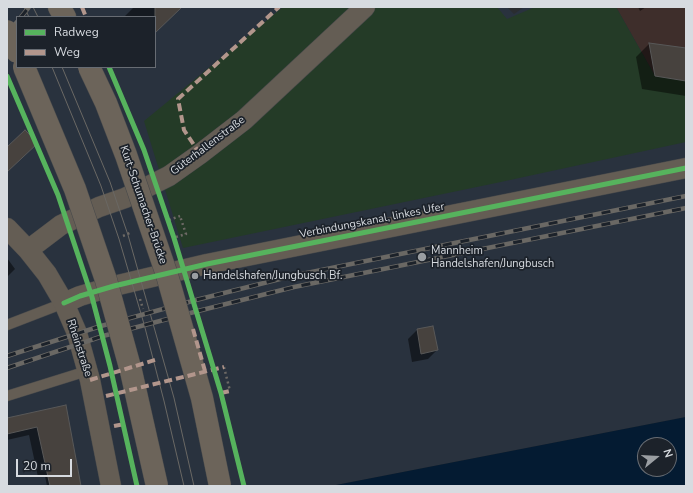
<!DOCTYPE html>
<html>
<head>
<meta charset="utf-8">
<style>
	body { margin:0 }
	#map { position:relative; width:693px; height:493px; overflow:hidden; background:#2a2d30; font-family:"Nunito Sans",sans-serif }
	canvas { display:block }
	.frame { position:absolute; inset:0; border:8px solid #d7dbe0; pointer-events:none }
	.legend { position:absolute; left:16px; top:16px; width:140px; height:52px; box-sizing:border-box; background:#1c222a; border:1px solid #676c73; margin:0; padding:5px 7px; list-style:none; font-size:12px; color:#d7dbe0 }
	.legend li { display:flex; align-items:center; gap:8px; height:20px }
	.legend b { width:20px; border:1px solid #676c73 }
	.north { position:absolute; left:637px; top:437px; width:40px; height:40px; box-sizing:border-box; background:#1c222a; border:1px solid #676c73; border-radius:50%; rotate:72deg; font-size:11px; font-weight:700; line-height:16px; text-align:center; color:#d7dbe0 }
	.north::after { content:''; display:block; margin:auto; width:14px; height:18px; background:#9a9ea2; clip-path:polygon(50% 0,100% 100%,50% 72%,0 100%) }
	.scale { position:absolute; left:16px; top:459px; width:56px; height:18px; box-sizing:border-box; border:2px solid #d7dbe0; border-top:0; padding-left:5px; font-size:12px; line-height:14px; white-space:nowrap; color:#d7dbe0; -webkit-text-stroke:3px #1c222a; paint-order:stroke }
</style>
</head>
<body>
<div id="map">
<canvas width="693" height="493"></canvas>
<div class="frame"></div>
<ul class="legend">
<li><b style="height:5px;background:#56b35d"></b>Radweg</li>
<li><b style="height:5px;background:#b2968c"></b>Weg</li>
</ul>
<div class="north">N</div>
<div class="scale">20 m</div>
</div>
<script>
const ctx = document.querySelector('canvas').getContext('2d');
ctx.lineJoin = 'round';
function fill(path, color) { ctx.fillStyle = color; ctx.fill(path, 'evenodd'); }
const shape = rows => new Path2D(rows.map(r => 'M' + r).join(''));
function stroke(path, color, width, dash) { ctx.strokeStyle = color; ctx.lineWidth = width; ctx.lineCap = dash ? 'butt' : 'round'; ctx.setLineDash(dash || []); ctx.stroke(path); }
function drawText(font, color, halo, rows, align = 'center') {
  ctx.font = font + ' "Nunito Sans",sans-serif'; ctx.lineWidth = 3.5; ctx.setLineDash([]); ctx.textBaseline = 'middle'; ctx.strokeStyle = halo; ctx.fillStyle = color; for (const [text, x, y, turn = 0] of rows) {
    ctx.save(); ctx.translate(x, y); ctx.rotate((+turn || 0) * Math.PI / 180); ctx.textAlign = isNaN(turn) ? turn : align; if (halo) ctx.strokeText(text, 0, 0); ctx.fillText(text, 0, 0); ctx.restore();
  }
}
fill(shape([
	[616,7,686,7,686,81,655,76]
]), '#3e2e2b');
fill(shape([
	[7,7,507,7,514,14,524,7,616,7,655,76,686,81,686,417,331,486,7,486],
	[17,17,155,17,155,67,17,67]
]), '#29323e');
fill(shape([
	[283,7,497,7,507,19,535,7,616,7,655,76,686,81,686,142,496,183,183,248,144,121]
]), '#243b27');
fill(shape([
	[686,417,686,486,331,486],
	[645,445,669,445,669,469,645,469]
]), '#041b32');
fill(shape([
	[134,7,180,7,155,31,155,17,124,17],
	[638,7,646,7,640,11],
	[649,44,686,49,686,96,642,89,636,57],
	[7,258,15,269,7,277],
	[417,330,437,350,428,359,412,362,408,339],
	[65,407,81,486,47,486,45,476,38,477,29,435,7,440,7,419]
]), '#0007');
const building = shape([
	[155,7,182,7,155,33,155,7],
	[649,43,686,48,686,81,655,76,649,43],
	[25,130,38,143,7,172,7,147,25,130],
	[433,326,438,350,421,354,417,329,433,326],
	[66,405,81,486,50,486,37,427,7,434,7,418,66,405]
]);
fill(building, '#47423e');
stroke(building, '#585858', 1);
const service = shape([
	[7,325,64,303],
	[7,396,87,371]
]);
const minor = shape([
	[7,228,28,250,47,274,64,303,77,333,90,380,111,486],
	[28,250,61,225,99,207,125,198,169,176,200,154,244,120,365,7],
	[64,303,80,296,114,286,207,264,686,168]
]);
const trunk = shape([
	[59,7,65,17]
]);
stroke(service, '#47494b', 11);
stroke(minor, '#47494b', 21);
stroke(trunk, '#47494b', 23);
stroke(shape([
	[176,237,186,234,180,216],
	[140,299,143,309],
	[224,367,230,391]
]), '#6d6965', 2.5, [2, 3]);
stroke(service, '#645d54', 10);
stroke(minor, '#645d54', 20);
stroke(trunk, '#6c645a', 22);
stroke(shape([
	[24,7,29,17],
	[33,7,38,17],
	[52,67,101,186,119,239,144,324,164,401,184,486],
	[62,67,110,182,128,235,174,398,194,486]
]), '#6a6864', 1);
const rail = shape([
	[21,17,29,7],
	[7,34,17,22],
	[7,356,101,326,196,300,292,276,686,196],
	[7,368,103,336,198,311,294,287,686,208]
]);
stroke(rail, '#6a6864', 4.5);
stroke(rail, '#1c222a', 3, [9]);
const trunkBridge = shape([
	[7,31,17,52],
	[24,67,75,189,106,280,131,371,157,486],
	[89,67,106,103,126,155,167,275,202,398,220,486]
]);
stroke(trunkBridge, '#47494b', 23, []);
stroke(shape([
	[169,220,180,216],
	[123,236,132,232]
]), '#6d6965', 2.5, [2, 3]);
stroke(trunkBridge, '#6c645a', 22);
stroke(shape([
	[82,7,86,17],
	[200,154,184,130,178,99,279,7],
	[193,329,205,371],
	[90,380,158,359],
	[221,393,230,391],
	[106,396,224,367],
	[114,426,124,424]
]), '#b2968c', 4, [8, 4]);
stroke(shape([
	[109,67,144,150,174,238,221,393,244,486],
	[7,76,58,195,92,297,110,366,137,486],
	[64,303,80,296,114,286,207,264,686,168]
]), '#56b35d', 5);
for (const [x, y, r, color] of [
	[422,257,5,"#9a9ea2"],
	[195,276,4,"#9a9ea2"]
]) { const dot = new Path2D(); dot.arc(x, y, r, 0, 2 * Math.PI); ctx.fillStyle = color; ctx.fill(dot); stroke(dot, '#1c222a', 1.5); }
drawText('11px', '#d7dbe0', '#1c222a', [
	["Güterhallenstraße",208,146,-37],
	["Kurt-Schumacher-Brücke",143,205,71],
	["Verbindungskanal, linkes Ufer",372,221,-11],
	["Rheinstraße",79,348,72]
]);
drawText('11px', '#d7dbe0', '#1c222a', [
	["Mannheim",431,251],
	["Handelshafen/Jungbusch",431,264],
	["Handelshafen/Jungbusch Bf.",203,276]
], 'left');
</script>
</body>
</html>
